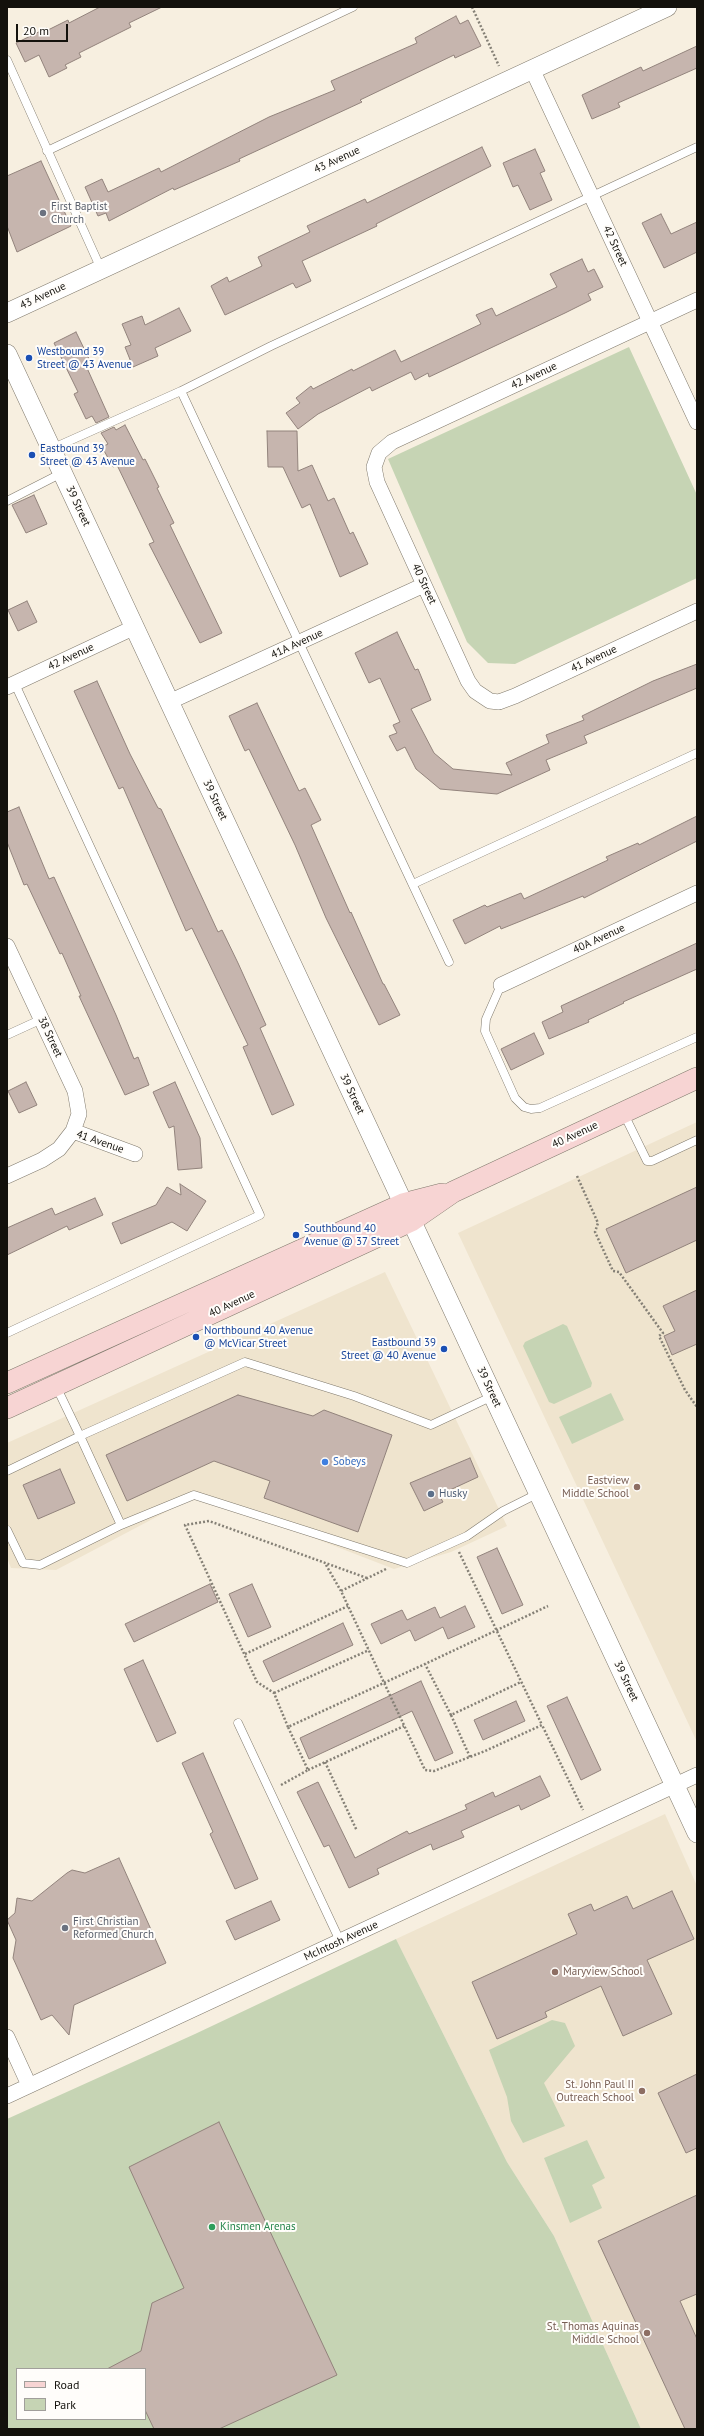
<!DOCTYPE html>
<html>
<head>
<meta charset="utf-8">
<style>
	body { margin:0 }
	#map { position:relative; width:704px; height:2436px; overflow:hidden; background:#f7efe0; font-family:"PT Sans",sans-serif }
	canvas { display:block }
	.frame { position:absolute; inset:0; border:8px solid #13110c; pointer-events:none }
	.legend { position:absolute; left:16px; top:2368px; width:130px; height:52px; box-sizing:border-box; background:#fffdfa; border:1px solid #a19f9b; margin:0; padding:5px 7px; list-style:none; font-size:12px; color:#13110c }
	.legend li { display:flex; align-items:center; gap:8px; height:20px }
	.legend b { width:20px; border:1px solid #a19f9b }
	.scale { position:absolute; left:16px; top:24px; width:52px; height:18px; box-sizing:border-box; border:2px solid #13110c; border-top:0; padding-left:5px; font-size:12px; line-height:14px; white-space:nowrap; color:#13110c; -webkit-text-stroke:3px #fffdfa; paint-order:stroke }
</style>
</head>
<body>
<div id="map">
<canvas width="704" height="2436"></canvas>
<div class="frame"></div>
<ul class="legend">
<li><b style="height:5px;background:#f7d4d3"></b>Road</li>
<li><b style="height:11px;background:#c6d4b4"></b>Park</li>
</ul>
<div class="scale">20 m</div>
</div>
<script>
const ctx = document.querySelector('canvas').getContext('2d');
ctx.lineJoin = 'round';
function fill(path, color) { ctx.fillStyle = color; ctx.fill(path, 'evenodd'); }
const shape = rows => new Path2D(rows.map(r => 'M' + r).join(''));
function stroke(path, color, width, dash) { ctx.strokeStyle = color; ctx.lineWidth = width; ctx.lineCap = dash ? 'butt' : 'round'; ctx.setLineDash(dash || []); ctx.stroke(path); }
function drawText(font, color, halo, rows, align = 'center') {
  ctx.font = font + ' "PT Sans",sans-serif'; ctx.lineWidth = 4; ctx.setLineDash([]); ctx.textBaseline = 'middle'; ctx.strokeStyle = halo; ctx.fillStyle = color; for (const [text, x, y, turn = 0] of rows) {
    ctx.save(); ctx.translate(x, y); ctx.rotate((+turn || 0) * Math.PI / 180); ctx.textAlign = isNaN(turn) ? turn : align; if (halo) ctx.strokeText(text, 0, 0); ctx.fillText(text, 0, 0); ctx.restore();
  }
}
fill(shape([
	[697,1122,697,1742,458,1233],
	[385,1272,507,1526,451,1552,394,1569,200,1494,56,1570,11,1568,7,1558,7,1443],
	[665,1814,697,1886,697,2429,641,2429,554,2236,507,2162,396,1939]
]), '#efe4ce');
fill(shape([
	[629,347,697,495,697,578,515,664,488,663,467,642,388,459],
	[563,1324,567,1326,592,1383,591,1387,554,1404,549,1402,523,1346,525,1342],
	[611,1393,624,1420,572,1444,559,1417],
	[396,1939,507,2162,554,2236,641,2429,7,2429,7,2119,195,2034],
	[17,2369,145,2369,145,2419,17,2419],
	[552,2020,565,2023,575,2046,544,2083,565,2126,523,2143,511,2121,507,2097,489,2050],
	[587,2140,605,2178,592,2185,602,2208,570,2223,544,2158]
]), '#c6d4b4');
const building = shape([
	[100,7,162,7,129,23,131,27,79,53,81,57,65,65,67,68,49,77,39,55,25,62,16,43,47,28,48,30,68,20,69,23,100,7],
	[456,16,460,24,468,20,481,46,455,58,454,55,360,100,362,102,239,159,240,161,174,190,173,188,109,221,106,213,98,216,85,187,102,179,108,192,159,168,161,172,269,117,335,90,331,81,417,43,415,38,456,16],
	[697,46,697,68,618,103,620,107,592,119,582,95,641,67,643,71,697,46],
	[482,147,491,166,376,224,377,226,302,261,311,281,296,288,293,283,225,315,211,286,227,277,229,282,262,266,258,257,310,232,307,226,365,199,367,203,482,147],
	[535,149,545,171,540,173,552,200,530,210,518,185,513,187,503,163,535,149],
	[41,161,71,226,17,252,7,226,7,176,41,161],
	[661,214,671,234,697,222,697,252,664,268,642,223,661,214],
	[582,259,588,272,594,269,603,287,588,294,591,300,565,313,429,377,428,373,415,380,411,372,372,391,370,387,318,414,298,429,286,413,300,403,296,398,311,386,313,389,352,369,353,371,395,350,401,362,481,324,476,315,492,308,496,316,557,287,550,274,582,259],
	[179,308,191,331,155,348,158,356,133,367,125,347,131,345,122,324,142,316,145,325,179,308],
	[76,332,92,365,87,368,109,417,96,423,92,416,86,419,74,394,78,392,54,343,76,332],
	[125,425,143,460,145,459,159,487,157,488,174,523,170,525,222,633,200,643,149,544,154,542,117,465,113,467,102,447,108,444,101,433,114,427,116,430,125,425],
	[267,431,297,431,298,471,312,465,328,501,334,498,350,534,353,532,368,564,340,577,310,504,302,508,283,467,268,467,267,431],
	[34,495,47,524,26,533,12,505,34,495],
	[27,601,37,622,18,631,8,610,27,601],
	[397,632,415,670,418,669,431,700,411,709,434,753,453,769,512,775,506,763,549,743,546,735,584,720,582,716,653,681,697,664,697,688,584,736,587,743,546,760,550,770,497,794,440,789,416,769,405,747,397,751,389,736,397,733,393,725,400,722,380,678,369,683,355,653,397,632],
	[97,681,130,754,158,808,161,809,218,932,222,930,238,963,266,1025,260,1028,294,1105,272,1115,243,1047,248,1045,192,928,186,931,123,787,119,789,74,691,97,681],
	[257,703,299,791,305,788,321,820,311,825,350,913,351,912,383,984,384,984,400,1015,379,1025,326,918,295,845,249,749,245,751,229,716,257,703],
	[19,807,49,879,54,877,116,1015,134,1059,138,1057,149,1085,125,1095,79,996,81,996,62,953,60,954,27,884,24,885,7,842,7,812,19,807],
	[697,816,697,841,584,898,583,896,501,929,500,926,465,944,453,920,485,905,487,907,521,893,524,899,608,860,606,857,638,843,639,845,697,816],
	[697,943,697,969,623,1002,624,1003,588,1020,589,1022,549,1039,542,1022,563,1012,561,1006,697,943],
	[534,1033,544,1054,511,1070,501,1049,534,1033],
	[26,1082,37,1105,19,1113,8,1091,26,1082],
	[175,1082,200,1138,202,1168,178,1170,174,1126,169,1128,153,1092,175,1082],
	[180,1184,206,1201,187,1231,172,1222,121,1244,112,1223,156,1205,167,1187,181,1195,180,1184],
	[697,1187,697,1240,626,1273,606,1229,697,1187],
	[95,1198,103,1215,69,1230,67,1226,7,1255,7,1228,52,1208,55,1215,95,1198],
	[697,1290,697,1344,672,1355,664,1336,675,1331,663,1306,697,1290],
	[238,1395,313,1416,324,1410,392,1435,358,1532,264,1498,270,1481,214,1461,127,1501,106,1455,238,1395],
	[470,1458,478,1477,439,1495,443,1502,424,1511,410,1483,470,1458],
	[60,1469,75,1503,38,1519,23,1485,60,1469],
	[497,1548,523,1605,502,1614,477,1557,497,1548],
	[210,1584,218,1602,134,1642,125,1624,210,1584],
	[252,1584,271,1627,248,1637,229,1594,252,1584],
	[465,1606,475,1627,448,1639,443,1627,415,1641,410,1630,381,1644,371,1624,402,1610,407,1620,435,1607,440,1618,465,1606],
	[343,1623,353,1645,273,1682,263,1661,343,1623],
	[143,1660,176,1733,157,1742,124,1669,143,1660],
	[421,1681,453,1753,435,1761,412,1711,309,1759,300,1738,421,1681],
	[567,1697,601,1770,581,1780,547,1706,567,1697],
	[516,1701,525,1721,483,1740,474,1720,516,1701],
	[203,1753,258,1879,235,1889,210,1834,213,1832,182,1763,203,1753],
	[540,1776,550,1796,521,1810,519,1805,461,1831,464,1837,433,1850,431,1844,377,1869,379,1874,349,1888,329,1845,324,1847,297,1792,318,1782,355,1858,407,1831,409,1834,467,1809,465,1805,493,1792,495,1797,540,1776],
	[119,1858,166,1963,74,2005,69,2035,52,2015,41,2020,13,1958,16,1940,7,1920,15,1913,17,1898,32,1901,67,1873,72,1870,85,1873,119,1858],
	[672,1891,694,1939,647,1960,672,2014,623,2036,601,1986,545,2012,547,2017,497,2039,472,1982,577,1934,568,1914,591,1904,594,1911,627,1896,633,1909,672,1891],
	[271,1901,280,1920,235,1940,226,1921,271,1901],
	[697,2074,697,2148,686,2153,658,2093,697,2074],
	[219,2122,337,2375,219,2429,154,2429,145,2410,145,2369,107,2369,141,2351,152,2303,184,2288,129,2167,219,2122],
	[697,2195,697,2294,680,2301,697,2339,697,2429,685,2429,598,2241,697,2195]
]);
fill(building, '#c6b5ae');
stroke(building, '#92837c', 1);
const service = shape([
	[7,60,101,269],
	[47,151,353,7],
	[181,391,449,962],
	[51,449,181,391,271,346,697,147],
	[7,501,62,473],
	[413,884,697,753],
	[501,985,486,1019,485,1031,515,1098,524,1107,531,1109,540,1108,697,1037],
	[7,1035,42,1019],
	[623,1112,647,1161,652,1161,697,1140],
	[7,1333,260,1215,15,684],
	[56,1386,80,1436,245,1362,354,1396,431,1425,493,1396],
	[7,1471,80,1436,121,1525,40,1565,23,1563,7,1530],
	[121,1525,194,1495,407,1563,467,1536,503,1511,539,1493],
	[238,1723,340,1941]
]);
const minor = shape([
	[532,69,697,422],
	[697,300,392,442,379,453,374,467,377,482,468,681,475,691,490,701,499,702,515,696,697,611],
	[7,687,135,627],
	[169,702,424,585],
	[7,946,75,1091,79,1114,73,1131,59,1149,42,1160,7,1176],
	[501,985,697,893],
	[73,1131,135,1154],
	[7,2037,29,2085],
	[7,2096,697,1775]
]);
const tertiary = shape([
	[7,313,667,7],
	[7,354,697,1833]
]);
const secondary = shape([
	[7,1383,403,1204,442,1194],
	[7,1408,411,1221,453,1192,697,1078]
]);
stroke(service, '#807a6d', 9);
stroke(minor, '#807a6d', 16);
stroke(tertiary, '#807a6d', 20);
stroke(secondary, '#807a6d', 22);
stroke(shape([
	[472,7,499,66],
	[577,1176,598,1223,595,1232,613,1271,619,1272,663,1333,659,1336,685,1390,697,1407],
	[459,1552,542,1725],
	[326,1565,341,1591],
	[386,1569,341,1591,425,1770,434,1771,485,1751,542,1725,583,1810],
	[245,1654,348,1606],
	[274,1693,369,1650],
	[451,1715,425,1664,548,1606],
	[288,1727,274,1693,257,1682,185,1525,209,1521,367,1578],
	[470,1757,451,1715,521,1682],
	[325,1762,357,1831],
	[308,1770,404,1726],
	[281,1785,308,1770,288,1727,425,1664]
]), '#858076', 2.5, [2, 2]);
stroke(service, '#fff', 8);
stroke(minor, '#fff', 15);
stroke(tertiary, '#fff', 19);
stroke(secondary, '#f7d4d3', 21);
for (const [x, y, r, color] of [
	[43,213,4,"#6b7280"],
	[29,358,4,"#1a4fb4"],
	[32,455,4,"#1a4fb4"],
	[296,1235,4,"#1a4fb4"],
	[196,1337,4,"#1a4fb4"],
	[444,1349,4,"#1a4fb4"],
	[325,1462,4,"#3f7fe0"],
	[637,1487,4,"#8d6e63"],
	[431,1494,4,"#5c6f8a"],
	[65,1928,4,"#6b7280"],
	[555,1972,4,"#8d6e63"],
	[642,2091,4,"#8d6e63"],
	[212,2227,4,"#2e9e5b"],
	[647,2333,4,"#8d6e63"]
]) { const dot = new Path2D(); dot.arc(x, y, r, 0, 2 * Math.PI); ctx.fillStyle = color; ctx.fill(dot); stroke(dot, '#fffdfa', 1.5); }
drawText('11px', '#13110c', '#fffdfa', [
	["43 Avenue",337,160,-25],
	["42 Street",615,246,65],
	["43 Avenue",43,296,-25],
	["42 Avenue",534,376,-25],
	["39 Street",78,506,65],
	["40 Street",424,584,65],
	["41A Avenue",297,644,-25],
	["42 Avenue",71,657,-25],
	["41 Avenue",594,659,-25],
	["39 Street",215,800,65],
	["40A Avenue",599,939,-25],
	["38 Street",50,1037,65],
	["39 Street",352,1094,65],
	["40 Avenue",575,1135,-25],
	["41 Avenue",100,1142,19],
	["40 Avenue",232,1304,-25],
	["39 Street",489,1387,65],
	["39 Street",626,1681,65],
	["McIntosh Avenue",341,1941,-25]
]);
drawText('11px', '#5b616d', '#fffdfa', [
	["First Baptist",51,207],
	["Church",51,220],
	["First Christian",73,1922],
	["Reformed Church",73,1935]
], 'left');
drawText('11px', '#164399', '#fffdfa', [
	["Westbound 39",37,352],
	["Street @ 43 Avenue",37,365],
	["Eastbound 39",40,449],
	["Street @ 43 Avenue",40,462],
	["Southbound 40",304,1229],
	["Avenue @ 37 Street",304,1242],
	["Northbound 40 Avenue",204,1331],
	["@ McVicar Street",204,1344],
	["Eastbound 39",436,1343,"right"],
	["Street @ 40 Avenue",436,1356,"right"]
], 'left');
drawText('11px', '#366cbe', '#fffdfa', [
	["Sobeys",333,1462]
], 'left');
drawText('11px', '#785e54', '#fffdfa', [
	["Eastview",629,1481],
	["Middle School",629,1494],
	["Maryview School",563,1972,"left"],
	["St. John Paul II",634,2085],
	["Outreach School",634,2098],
	["St. Thomas Aquinas",639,2327],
	["Middle School",639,2340]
], 'right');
drawText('11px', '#4e5e75', '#fffdfa', [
	["Husky",439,1494]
], 'left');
drawText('11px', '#27864d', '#fffdfa', [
	["Kinsmen Arenas",220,2227]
], 'left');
</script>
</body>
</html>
